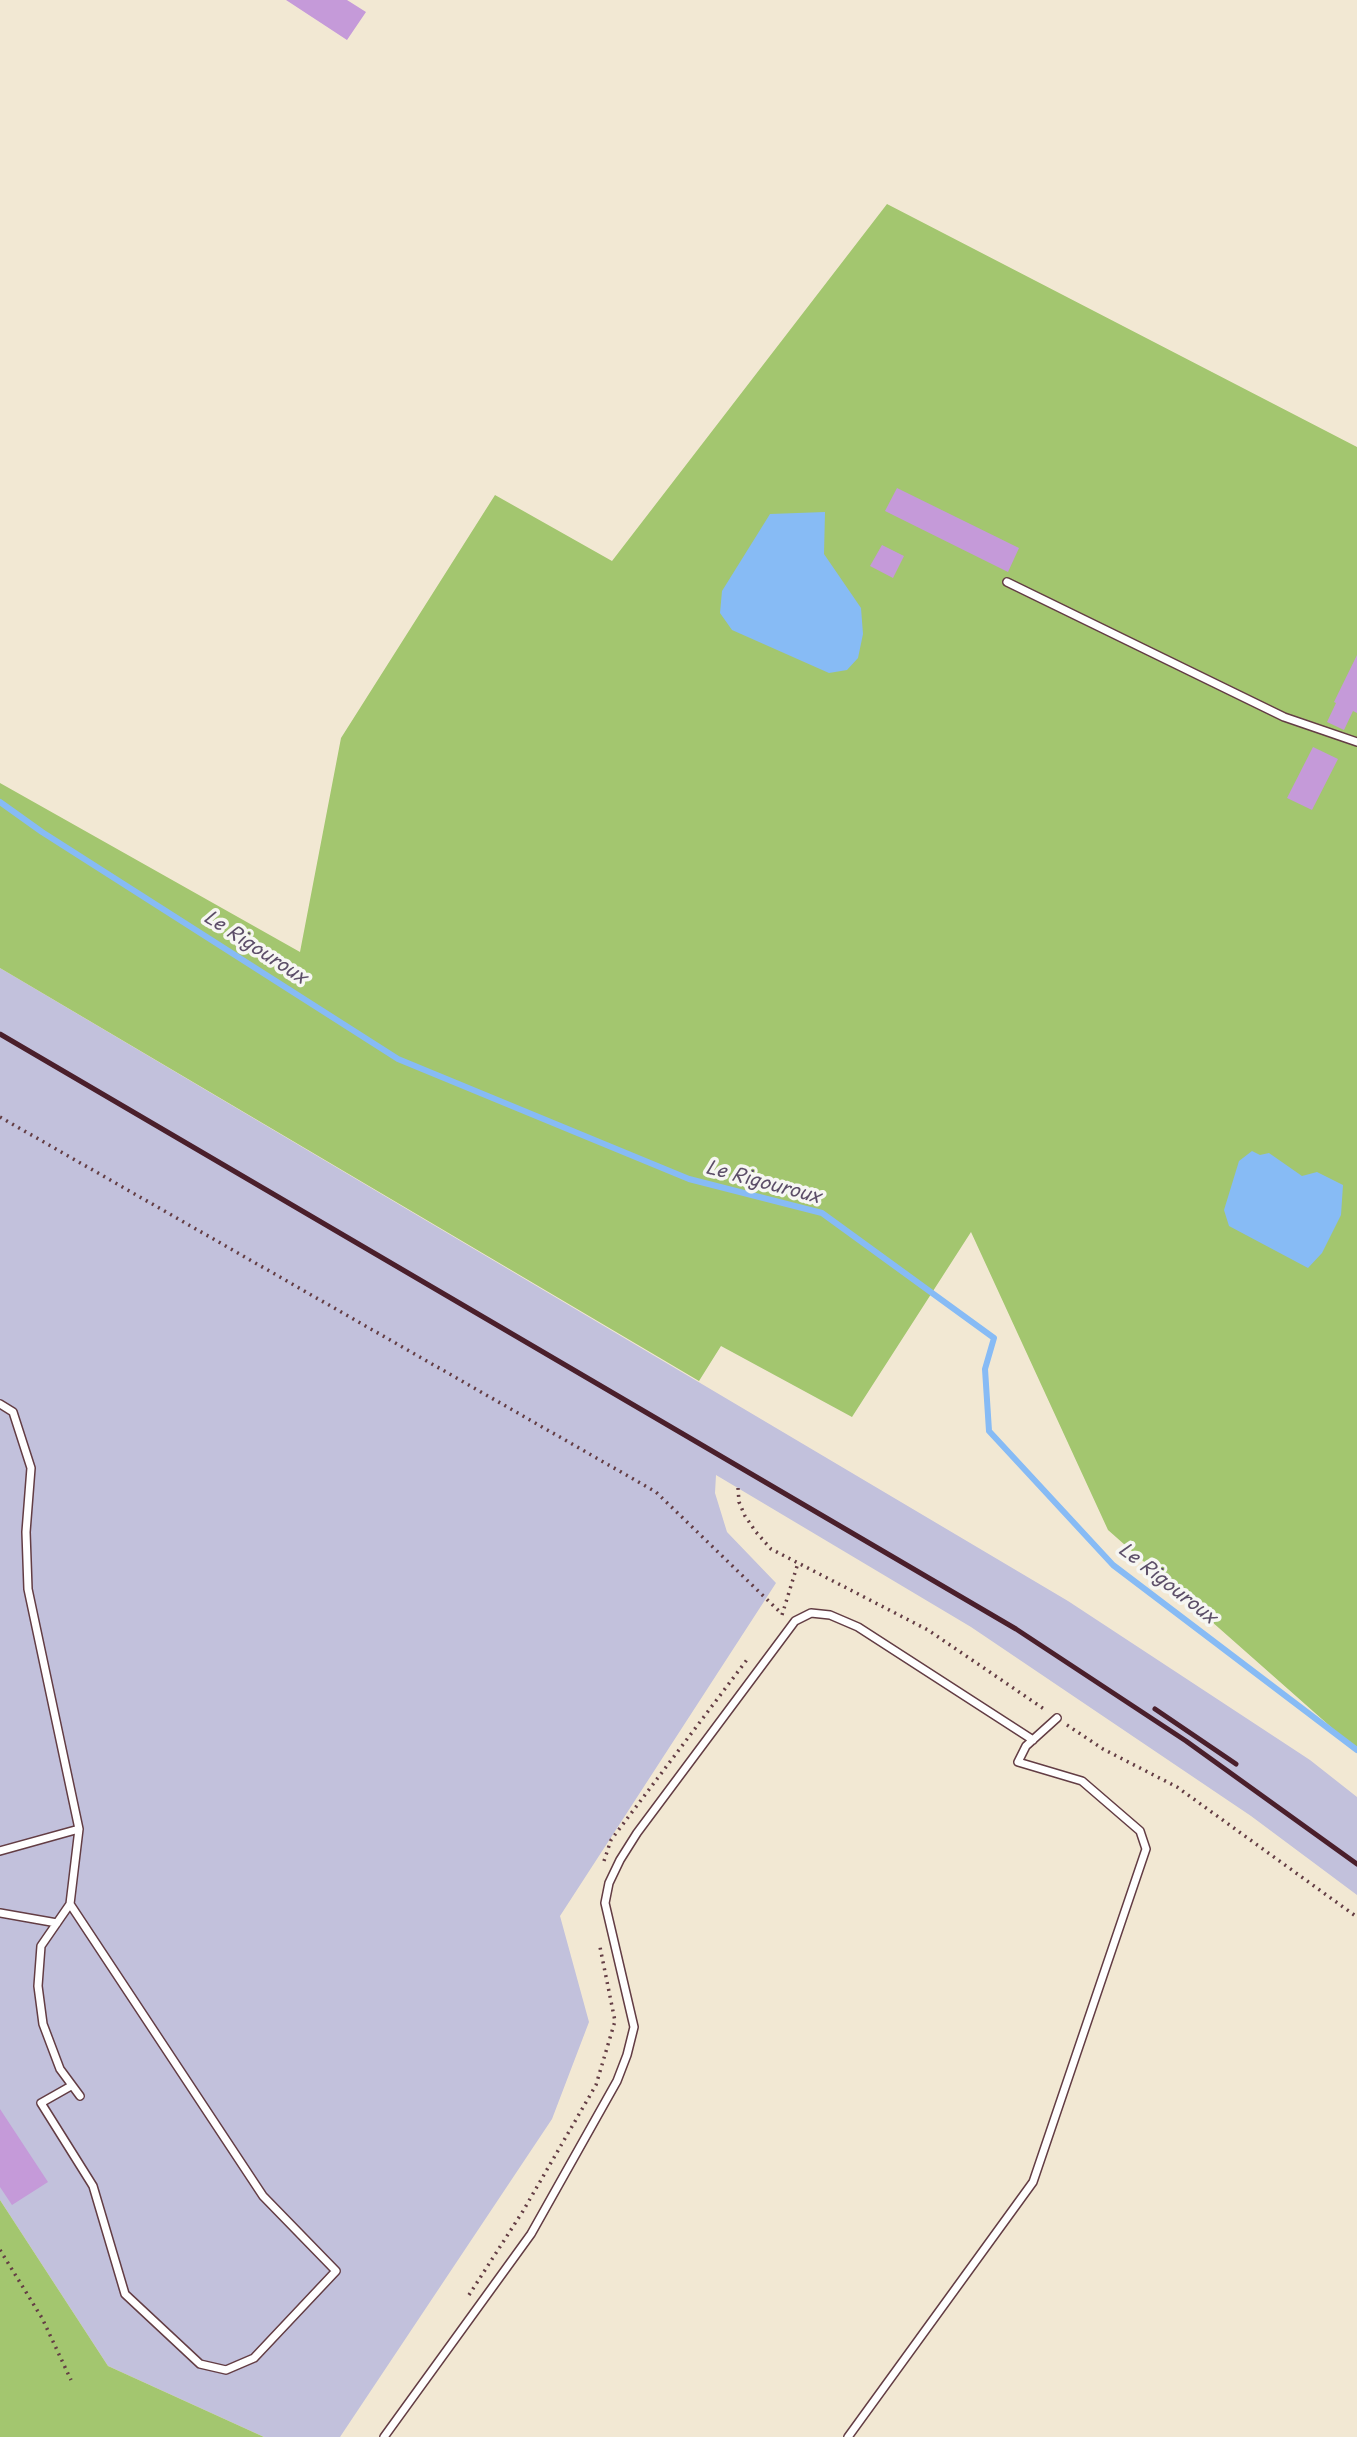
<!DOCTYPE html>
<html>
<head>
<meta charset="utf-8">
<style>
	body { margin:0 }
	canvas { display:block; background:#f2e8d3 }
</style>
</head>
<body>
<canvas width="1357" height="2437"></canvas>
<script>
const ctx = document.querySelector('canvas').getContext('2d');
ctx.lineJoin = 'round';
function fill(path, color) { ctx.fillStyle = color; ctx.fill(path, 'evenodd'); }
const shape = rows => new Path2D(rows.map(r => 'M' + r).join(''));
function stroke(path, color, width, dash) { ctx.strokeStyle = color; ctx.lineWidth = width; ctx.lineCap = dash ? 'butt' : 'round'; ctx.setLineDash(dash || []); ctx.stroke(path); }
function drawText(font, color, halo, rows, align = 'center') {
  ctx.font = font + ' "Playpen Sans",sans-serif'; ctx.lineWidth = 7; ctx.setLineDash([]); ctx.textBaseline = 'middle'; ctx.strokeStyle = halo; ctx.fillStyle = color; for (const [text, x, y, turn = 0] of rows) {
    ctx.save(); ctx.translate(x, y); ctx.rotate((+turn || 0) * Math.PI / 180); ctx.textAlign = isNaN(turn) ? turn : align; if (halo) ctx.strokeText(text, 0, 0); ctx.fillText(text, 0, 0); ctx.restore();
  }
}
fill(shape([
	[0,968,1068,1601,1310,1760,1357,1797,1357,1895,1251,1816,971,1627,716,1475,715,1493,727,1532,776,1583,560,1916,589,2022,552,2119,340,2437,264,2437,108,2366,0,2200]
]), '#c2c1dc');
fill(shape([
	[887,204,1357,447,1357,1750,1108,1530,971,1232,852,1417,721,1346,699,1381,0,968,0,783,300,952,341,738,495,495,612,561],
	[0,2200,108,2366,264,2437,0,2437]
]), '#a3c66f');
fill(shape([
	[825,512,824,554,861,608,863,634,858,658,847,670,829,673,732,630,720,613,722,591,770,514],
	[1252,1151,1260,1155,1269,1153,1302,1176,1317,1172,1343,1185,1341,1215,1322,1253,1308,1268,1229,1226,1224,1210,1239,1161]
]), '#87bbf5');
stroke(shape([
	[0,802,42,832,398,1059,689,1179,822,1213,994,1338,985,1369,989,1431,1113,1565,1357,1750]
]), '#87bbf5', 6);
fill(shape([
	[286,0,347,0,366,12,347,40],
	[897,488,1019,548,1008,572,885,511],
	[882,545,904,556,893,578,870,566],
	[1357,655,1357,713,1353,711,1344,730,1327,722,1336,703,1334,702],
	[1313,747,1338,759,1312,810,1287,798],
	[0,2109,48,2182,12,2205,0,2187]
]), '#c59ad9');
const service = shape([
	[1007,582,1284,717,1357,742],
	[0,1404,13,1412,31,1468,26,1532,28,1589,79,1829,70,1904,263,2196,336,2271,254,2358,226,2370,200,2364,125,2294,93,2186,41,2103,71,2086],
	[0,1851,79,1829],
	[70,1904,41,1946,38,1986,43,2024,60,2069,80,2096],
	[0,1913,57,1923],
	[384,2437,531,2234,617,2081,627,2055,634,2027,605,1903,609,1883,620,1860,637,1833,795,1621,811,1613,830,1615,858,1627,1033,1740],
	[848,2437,1033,2182,1146,1849,1140,1831,1082,1781,1018,1762,1026,1746,1057,1718]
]);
stroke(service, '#633d44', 10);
stroke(shape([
	[0,1117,656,1492,782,1614],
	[738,1488,739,1502,745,1516,756,1532,771,1549,928,1630,1047,1711],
	[782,1615,798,1563],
	[1067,1725,1103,1749,1177,1787,1357,1917],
	[604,1861,611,1840,749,1657],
	[0,2250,42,2318,71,2380],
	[469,2295,523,2211,596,2085,615,2021,600,1947]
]), '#633d44', 3.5, [2, 5]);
stroke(service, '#fff', 7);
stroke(shape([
	[0,1034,1016,1629,1186,1741,1357,1864],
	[1155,1709,1236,1764]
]), '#4a1f2b', 5);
drawText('italic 19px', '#5c4e68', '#f6f6f2', [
	["Le Rigouroux",255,948,33],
	["Le Rigouroux",763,1183,15],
	["Le Rigouroux",1167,1584,38]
]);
</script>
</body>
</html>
